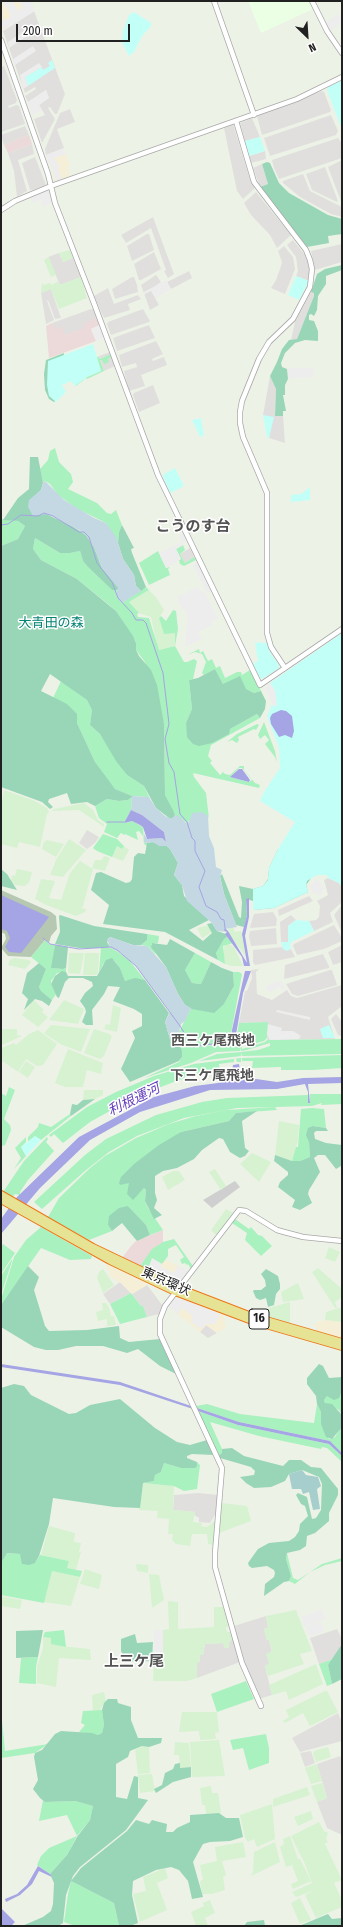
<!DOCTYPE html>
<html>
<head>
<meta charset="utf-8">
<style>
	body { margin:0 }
	#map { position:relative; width:343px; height:1927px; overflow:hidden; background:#edf2e7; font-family:"Fira Sans Condensed",sans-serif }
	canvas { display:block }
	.frame { position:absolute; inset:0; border:2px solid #212121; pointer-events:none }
	.north { position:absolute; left:287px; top:16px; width:40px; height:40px; -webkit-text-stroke:3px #fff; paint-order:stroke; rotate:155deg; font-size:11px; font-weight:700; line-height:16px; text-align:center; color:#212121 }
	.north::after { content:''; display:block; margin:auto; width:14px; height:18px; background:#212121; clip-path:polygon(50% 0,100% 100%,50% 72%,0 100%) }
	.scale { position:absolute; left:16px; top:24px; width:114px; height:18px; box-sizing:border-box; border:2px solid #212121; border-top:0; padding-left:5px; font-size:12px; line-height:14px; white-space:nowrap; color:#212121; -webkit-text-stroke:3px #fff; paint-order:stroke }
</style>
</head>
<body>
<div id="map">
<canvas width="343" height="1927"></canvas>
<div class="frame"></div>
<div class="north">N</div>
<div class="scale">200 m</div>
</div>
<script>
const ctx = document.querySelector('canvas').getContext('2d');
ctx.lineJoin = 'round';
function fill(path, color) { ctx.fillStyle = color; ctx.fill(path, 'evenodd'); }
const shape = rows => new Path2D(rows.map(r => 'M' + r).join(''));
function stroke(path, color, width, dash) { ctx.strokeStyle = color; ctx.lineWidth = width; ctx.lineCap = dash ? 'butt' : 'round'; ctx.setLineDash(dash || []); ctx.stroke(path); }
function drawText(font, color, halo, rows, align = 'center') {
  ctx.font = font + ' "Fira Sans Condensed","Noto Sans JP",sans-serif'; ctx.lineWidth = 3; ctx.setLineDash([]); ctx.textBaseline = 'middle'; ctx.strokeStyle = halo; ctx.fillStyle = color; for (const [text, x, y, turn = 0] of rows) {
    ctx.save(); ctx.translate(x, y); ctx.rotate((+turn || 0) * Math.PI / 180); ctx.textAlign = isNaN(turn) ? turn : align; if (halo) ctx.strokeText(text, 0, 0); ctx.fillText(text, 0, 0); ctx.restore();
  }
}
fill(shape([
	[34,11,65,94,57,114,55,114,50,107,48,108,55,119,42,143,34,119,45,115,39,105,49,98,46,90,28,102,25,96,36,89,35,87,25,93,3,31],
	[4,66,17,100,16,103,8,106,9,108,16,105,19,106,25,124,1,132,1,67],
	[321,91,324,92,331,110,330,112,262,135,257,116],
	[70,109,75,122,57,129,64,148,46,155,45,149,60,113],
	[331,115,338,131,336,135,270,156,264,138],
	[252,118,260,137,245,141,240,123],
	[233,124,249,176,255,188,243,199,237,191,224,128],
	[25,126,29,135,4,145,1,135],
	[338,138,342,143,342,158,279,179,274,168,272,160],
	[32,144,34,154,18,160,27,191,17,197,14,171,8,153],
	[265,151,266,159,251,163,249,156],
	[35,157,46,185,32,190,30,190,22,163],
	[342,160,342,204,328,167],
	[262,164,268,184,260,187,253,168],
	[325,167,338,201,337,202,312,190,306,174],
	[303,174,310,191,342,207,342,217,331,214,300,197,283,183,283,181],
	[256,192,291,235,277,248,270,235,251,215,244,203],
	[153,217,174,274,168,278,164,271,166,270,151,228,126,243,121,235],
	[147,234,149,234,154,250,132,261,127,246],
	[293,240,306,256,310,268,309,281,296,276,298,271,296,257,287,245],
	[342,244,342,262,315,270,311,251],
	[284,246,293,257,295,269,285,294,271,288,276,280,281,266,282,262,278,251],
	[154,252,161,269,141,280,139,280,134,264],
	[59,253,63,262,73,258,81,277,60,285,48,257],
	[189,271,192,278,171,289,167,282],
	[156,275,161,282,157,285,162,294,155,298,159,305,150,310,141,285],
	[132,277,134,277,137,285,138,292,115,299,112,289],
	[108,288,114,304,138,295,141,299,128,304,130,310,104,318,94,296],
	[51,289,61,318,55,319,48,300,47,301,54,320,46,324,41,293],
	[311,292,314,293,314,296,297,339,291,340,295,322],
	[91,309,94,309,97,318,85,328,65,335,54,329,52,323],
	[143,309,150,321,149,322,111,335,107,324,108,322],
	[149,325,155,338,117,351,113,338],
	[156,341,163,354,152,359,153,361,164,357,167,365,141,375,145,386,129,391,124,371,137,367,136,363,122,367,119,355],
	[110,352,115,366,104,371,99,356],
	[270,376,276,389,275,415,283,416,285,443,269,438,270,431,263,415],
	[153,385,160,403,139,412,133,395,134,393],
	[190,548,194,557,185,563,180,554],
	[87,830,99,837,95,843,87,849,79,843],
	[328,878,339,883,342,887,342,902,330,913,333,922,314,931,309,921,316,920,319,917,320,906,317,901,328,895,324,880],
	[309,896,313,901,279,916,278,910],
	[342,905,342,933,334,915],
	[273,912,277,919,276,926,251,928,250,927,254,914],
	[291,915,296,920,288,926,288,942,281,942,280,922],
	[334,925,342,938,342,941,324,949,297,955,293,946,294,944],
	[276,928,277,944,251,946,249,936,250,931],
	[342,945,342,962,333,965,328,952],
	[283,947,287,950,291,949,295,957,255,965,253,962,253,950],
	[323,954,329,966,329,968,284,979,285,965],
	[259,969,256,972,257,994,272,1000,287,990,291,996,297,998,342,985,342,1006,328,1017,335,1039,270,1040,266,1037,268,1022,239,1023,245,991,247,991,252,978,251,970],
	[330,970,332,970,337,985,298,996,292,994,286,984],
	[336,1014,342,1022,342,1036,338,1035,331,1019],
	[120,1282,131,1293,110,1304,103,1294],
	[147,1285,163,1306,159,1314,147,1317,143,1306,141,1306,132,1294],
	[206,1325,217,1333,208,1338,200,1332],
	[198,1493,219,1495,216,1513,210,1523,199,1522,199,1518,194,1515,195,1512,173,1510,174,1495],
	[266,1616,268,1628,264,1629,267,1640,269,1640,272,1652,269,1664,265,1666,272,1695,259,1699,248,1673,234,1626],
	[337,1629,342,1639,342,1644,333,1659,319,1664,310,1638],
	[233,1639,240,1662,197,1678,197,1662,200,1655,203,1655,205,1644,223,1643,229,1648,228,1642],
	[338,1713,342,1722,342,1741,300,1752,292,1738],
	[311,1751,315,1763,305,1767,300,1753],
	[340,1756,342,1762,342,1835,327,1828,317,1802,327,1798,317,1764]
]), '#e0dfde');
fill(shape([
	[2,1,19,1,28,15,3,31,1,26],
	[66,154,70,165,67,167,70,176,56,182,48,160],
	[153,1256,164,1261,164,1259,189,1271,179,1284,165,1278],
	[109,1264,143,1281,147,1285,132,1294,121,1283,108,1275,110,1272,105,1267],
	[174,1297,179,1300,180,1298,224,1315,226,1328,217,1333,206,1325,200,1332,167,1306],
	[325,1320,342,1322,342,1339,316,1332,315,1323]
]), '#f4efd6');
fill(shape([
	[29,135,32,144,8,153,4,145],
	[97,318,100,325,91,329,96,341,49,358,46,326,52,323,55,329,62,327,65,335,84,328,83,324],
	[163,1230,163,1242,153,1249,140,1266,122,1258,131,1246,136,1241]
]), '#ecd9d9');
fill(shape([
	[248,1,309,1,312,7,311,10,261,33]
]), '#eaffe4');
fill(shape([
	[235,1181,240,1187,212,1208,203,1200]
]), '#cfcfcf');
fill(shape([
	[1,890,51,912,56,916,57,929,51,936,49,943,45,940,31,957,8,956,1,948,6,939,5,934,1,932]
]), '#b6c8b1');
fill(shape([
	[70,250,73,258,63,262,59,253],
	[49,257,56,275,51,277,44,260],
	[81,277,87,298,59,309,51,289,41,293,42,283,44,285,50,283,52,285,58,281,60,285],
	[149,590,156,597,164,610,159,618,164,633,175,633,175,646,158,650,151,617,139,613,129,602],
	[4,790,35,801,47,808,49,812,47,814,40,847,19,842,17,848,1,844,1,806],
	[84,803,93,810,98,820,104,824,104,827,79,810,51,811,54,809],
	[69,839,86,850,63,877,50,875,56,860],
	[47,840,64,844,56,857,42,849,44,842],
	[117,846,122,849,124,846,129,850,123,861,112,857],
	[104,856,110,858,105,871,92,868,95,860,102,860],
	[80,861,93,869,83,906,81,908,86,909,85,912,76,916,46,905,35,899,41,879,55,881,49,898,61,900,70,873],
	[17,869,32,872,29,883,25,886,15,885,11,881,12,875,15,876],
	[209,925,212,932,202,938,197,928],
	[233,927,235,932,241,931,246,957,229,934,228,929],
	[225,944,229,944,234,947,243,966,232,966,225,964,223,954],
	[69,953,84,953,80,974,69,973,68,972],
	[85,953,99,953,98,973,96,975,83,975],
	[14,958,29,960,31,962,25,969,8,965,10,960],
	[34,1000,44,1010,42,1012,48,1017,38,1027,22,1015],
	[64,1000,84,1009,78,1024,49,1020],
	[113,1005,121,1008,117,1032,104,1029,106,1024,110,1025],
	[51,1025,90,1029,81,1052,60,1044,44,1033],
	[2,1029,17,1029,17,1035,22,1036,2,1045],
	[94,1029,110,1034,110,1035,112,1036,104,1056,100,1059,84,1053],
	[38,1030,57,1044,43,1065,37,1066,26,1059,18,1072,1,1060,1,1048,14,1043,16,1045,29,1034],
	[68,1049,103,1063,101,1074,87,1070,83,1087,65,1087,55,1083],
	[26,1061,35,1067,28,1078,19,1072],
	[84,1090,103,1090,103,1095,95,1099,83,1100],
	[279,1121,299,1125,298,1140,292,1161,275,1155],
	[252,1153,271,1162,259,1182,240,1164],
	[215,1169,226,1186,221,1190,209,1172],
	[173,1171,179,1171,185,1180,168,1190,162,1177],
	[226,1209,233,1213,216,1235,211,1230],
	[329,1247,340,1252,335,1262,325,1258],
	[318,1268,342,1289,342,1297,335,1302,337,1308,335,1308,312,1272],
	[103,1269,114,1285,103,1293,97,1278,99,1272],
	[298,1283,304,1299,283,1302,281,1292],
	[290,1302,290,1325,255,1314,272,1307],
	[102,1303,106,1303,109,1308,111,1316,114,1316,116,1325,107,1326,107,1319,98,1321,96,1312,103,1310],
	[342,1307,342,1322,325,1320,326,1312],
	[143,1483,174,1486,173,1510,195,1512,193,1522,202,1523,201,1526,207,1527,216,1520,213,1545,208,1544,207,1534,192,1534,190,1546,176,1544,172,1540,173,1534,168,1534,169,1519,157,1518,158,1511,139,1510],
	[222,1503,247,1506,251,1521,219,1533],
	[49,1526,75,1533,74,1542,81,1543,79,1552,81,1552,76,1570,67,1568,69,1561,41,1555],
	[136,1564,148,1565,148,1573,137,1571],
	[85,1569,102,1575,99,1589,80,1584],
	[52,1571,80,1577,71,1606,44,1602],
	[149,1574,159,1575,164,1600,152,1608],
	[1,1596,22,1600,20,1609,1,1606],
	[168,1601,178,1602,178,1629,214,1627,214,1607,223,1607,230,1626,226,1627,227,1632,231,1632,233,1639,229,1642,229,1648,224,1648,223,1643,205,1644,203,1655,200,1655,200,1662,197,1663,197,1678,187,1681,153,1681,154,1661,163,1660,163,1630,169,1629],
	[296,1610,312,1651,300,1654,304,1664,268,1676,265,1666,269,1664,266,1654,272,1651,269,1640,267,1640,264,1629,268,1628,266,1616],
	[43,1637,52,1638,60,1646,90,1649,91,1660,59,1658,56,1687,37,1683,37,1667,43,1648],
	[316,1664,323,1684,289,1700,286,1691,272,1695,269,1685],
	[325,1691,327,1691,338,1712,310,1726,303,1713,285,1723,283,1721,289,1717,286,1710],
	[104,1692,106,1701,100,1710,93,1711,92,1695],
	[182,1712,217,1712,219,1732,215,1733,216,1739,200,1740,199,1731,179,1732],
	[219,1740,225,1776,192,1777,190,1742],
	[175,1742,189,1743,191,1767,180,1768,179,1755,174,1755],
	[142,1746,149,1747,150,1773,138,1774,135,1750],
	[328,1747,331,1757,316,1762,313,1754,314,1751],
	[317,1764,322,1781,311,1784,305,1768],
	[152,1774,155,1791,140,1793,138,1775],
	[322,1783,327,1798,317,1802,311,1786],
	[211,1786,212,1793,218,1793,221,1813,206,1814,205,1805,202,1805,200,1788],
	[307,1787,310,1795,273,1807,273,1799],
	[272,1804,275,1839,257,1847,254,1839,248,1842,245,1838,240,1815],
	[311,1811,313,1819,298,1826,294,1817],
	[319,1822,324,1831,328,1833,326,1839,328,1842,325,1844,342,1880,334,1883,342,1900,342,1907,316,1918,305,1895,315,1890,296,1897,292,1892,312,1883,305,1864,291,1836],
	[290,1836,298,1859,300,1859,311,1881,293,1889,291,1884,298,1881,292,1865,286,1867,280,1847,284,1844,283,1839],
	[243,1842,246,1857,222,1861,226,1875,223,1877,225,1890,212,1894,202,1894,200,1881,203,1880,200,1865,217,1861,215,1847],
	[275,1842,280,1862,251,1876,253,1872,254,1852],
	[165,1868,168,1878,157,1883,167,1910,140,1922,133,1894,146,1891,143,1877],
	[300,1898,311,1920,300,1924,291,1903],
	[210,1900,215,1913,205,1918,208,1926,196,1926,191,1912,204,1906,203,1903]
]), '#d6f2d1');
fill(shape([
	[111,354,112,357,108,359,109,362,104,364,102,360,100,360,104,371,87,379,86,378,76,386,75,384,87,377,101,371,97,358,98,356,100,359],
	[55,448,59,462,71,474,73,482,68,489,97,503,107,513,111,514,116,510,122,525,119,532,118,543,106,523,76,508,58,495,50,484,45,481,43,483,40,469,48,460,50,451],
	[1,519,18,521,25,526,18,539,1,546],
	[35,538,60,553,70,553,80,551,83,561,88,567,112,590,117,590,116,595,122,603,146,587,149,590,129,602,139,613,137,614,138,617,149,618,159,650,175,646,175,633,164,634,159,618,161,616,166,621,173,610,176,611,178,629,175,646,184,662,187,662,194,659,197,661,193,679,189,680,192,709,186,723,187,729,197,745,228,732,230,729,257,714,260,718,211,745,208,756,212,761,210,763,220,775,223,772,225,774,230,775,240,766,244,766,244,770,255,783,260,785,259,788,193,773,194,777,206,793,209,819,208,816,191,816,191,819,187,823,175,815,165,795,164,724,145,662,136,650,136,642,116,611,107,603,77,579,41,560,33,549],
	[239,768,242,768,252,780,249,782,230,777],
	[183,545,185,550,180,554,185,563,194,557,196,560,184,566,180,564,179,560,181,559,176,549],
	[158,551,166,568,170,567,168,569,170,575,149,585,139,563],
	[199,649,200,653,203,651,208,661,212,659,216,668,220,666,225,678,237,672,241,672,242,675,250,670,261,691,254,693,246,689,223,684,215,669,204,675,202,673,206,662,202,654,195,652,187,655],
	[61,681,87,700,92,710,90,725,100,734,127,775,144,786,149,797,132,796,124,793,115,789,106,779,95,762,77,723,53,698],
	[264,722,275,751,277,762,275,757,265,744,269,740,265,735,260,739,258,735],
	[257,724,259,725,256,730,254,729,238,737,239,740,237,743,232,740,227,742,237,734],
	[132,797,131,810,124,823,132,821,143,827,144,842,147,843,147,846,144,844,143,836,139,831,136,832,138,840,125,834,124,835,121,833,117,838,104,832,107,824,99,818,95,806,107,799,119,801,128,800],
	[103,834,117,839,124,846,122,849,117,846,112,857,97,851,93,848],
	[147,934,159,936,158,943,151,944,156,955,147,946,141,945,147,940],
	[227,937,233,943,223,946,225,964,218,960,216,953,224,939],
	[45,940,49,944,55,945,52,968,63,969,66,968,66,972,57,973,51,981,51,984,56,994,52,1000,41,991,39,987,46,969,31,957],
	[101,948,111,948,118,952,129,960,145,980,135,979,125,981,120,968,114,960,103,964,99,973],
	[195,953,211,962,201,984,192,983,185,970],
	[233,972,239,972,242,974,230,1039,220,1040,214,1044,192,1048,229,1043,236,1041,236,1040,239,1041,237,1035,239,1023,268,1022,267,1038,264,1041,246,1046,246,1042,241,1043,242,1049,265,1042,268,1039,270,1040,342,1039,342,1054,242,1056,241,1052,258,1050,270,1046,270,1043,247,1050,241,1051,240,1048,240,1051,216,1052,191,1063,144,1078,179,1062,182,1057,181,1048,170,1039,179,1032,191,1008,224,1004,234,986],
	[241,1052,241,1056,199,1061,217,1054],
	[342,1055,342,1068,312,1070,281,1070,281,1067,252,1068,253,1061,242,1061,242,1058],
	[241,1058,241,1062,237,1062,236,1059,234,1059,234,1062,219,1064,220,1071,195,1074,137,1096,90,1122,63,1143,54,1134,51,1137,49,1135,87,1107,116,1092,154,1076,194,1064],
	[9,1087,15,1090,4,1119,10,1125,11,1130,5,1145,2,1146,1,1093,6,1096],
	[310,1094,342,1094,342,1101,325,1103,342,1101,342,1104,321,1105,322,1103,312,1106,237,1108,184,1118,137,1136,109,1152,86,1170,42,1209,34,1202,85,1155,106,1139,156,1115,202,1102,227,1098,308,1095,308,1103,310,1103],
	[275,1107,277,1110,236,1113,229,1121,181,1132,120,1185,128,1182,139,1193,144,1188,146,1190,145,1201,148,1208,163,1230,150,1235,146,1225,128,1206,108,1225,112,1231,89,1240,48,1217,59,1198,90,1168,105,1156,136,1138,169,1124,196,1116,227,1110],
	[312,1108,324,1109,326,1128,313,1126,309,1142,310,1157,300,1161,292,1161,296,1147,298,1147,301,1109],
	[70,1114,71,1116,41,1140,35,1136,28,1142,28,1137,38,1127,39,1123,51,1127],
	[26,1137,26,1142,21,1147,26,1156,14,1169,21,1158,15,1148],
	[47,1137,48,1139,46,1142,54,1151,28,1180,20,1192,20,1195,15,1194,12,1197,3,1192,24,1161],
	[235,1219,249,1229,251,1227,258,1235,262,1236,272,1246,261,1256,245,1240,247,1233,232,1223],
	[41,1227,92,1256,91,1259,70,1260,41,1248,1,1305,1,1299,14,1257,26,1240],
	[174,1239,193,1266,191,1269,188,1264,187,1265,185,1263,182,1264,180,1260,184,1257,176,1245,168,1249,168,1256,162,1264,152,1259,150,1271,140,1266,152,1249,163,1242],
	[3,1244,15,1253,1,1274,1,1247],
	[12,1259,12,1261,1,1295,1,1276],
	[131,1293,141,1306,143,1306,147,1317,120,1324,110,1304],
	[342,1390,342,1415,339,1410,325,1403,324,1400,327,1396],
	[207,1404,240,1414,314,1423,317,1404,321,1412,321,1424,329,1439,335,1437,342,1425,342,1453,330,1441,239,1422,197,1408,196,1406],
	[198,1411,238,1425,329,1444,342,1456,342,1462,327,1448,322,1447,321,1449,259,1436,210,1422,222,1449,222,1453,219,1455],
	[197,1462,200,1465,197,1489,184,1491,174,1486,143,1483,154,1481,155,1475,161,1472,164,1463,181,1468,197,1466],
	[6,1553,20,1554,35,1563,40,1555,69,1561,67,1568,82,1571,80,1577,52,1571,44,1603,1,1595,1,1563],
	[287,1553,293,1578,298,1580,322,1564,342,1558,342,1561,325,1565,310,1572,295,1584,289,1581,291,1576,286,1559],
	[64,1630,66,1647,51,1644,51,1638,43,1637,45,1632],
	[38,1657,36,1667,36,1684,19,1683,21,1658],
	[333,1659,328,1665,332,1684,327,1686,319,1664],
	[246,1681,254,1699,217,1712,211,1694],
	[1,1710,5,1751,48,1744,35,1753,1,1758],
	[102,1710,104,1725,102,1733,98,1735,79,1732,85,1725,81,1723,83,1711],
	[266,1734,269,1748,269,1763,249,1770,243,1748,233,1750,230,1740],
	[43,1800,45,1802,75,1801,93,1806,90,1820,77,1836,67,1855,50,1874,37,1865,41,1856,49,1848,77,1836,67,1815,39,1821],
	[71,1881,114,1903,119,1926,75,1926,64,1922,68,1894]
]), '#a9f1bf');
fill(shape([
	[267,162,270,163,279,183,289,193,328,215,342,219,342,234,328,236,329,243,307,247,260,187,268,184,262,164],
	[342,265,342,270,326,276,326,284,318,296,317,310,314,316,311,314,309,315,309,320,314,321,318,331,318,341,305,340,295,343,285,353,281,363,282,367,287,369,288,379,285,385,285,395,283,395,286,411,283,411,283,416,275,416,276,389,270,376,277,362,282,349,289,340,297,339,314,296,314,293,311,292,317,274,325,269],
	[64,353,60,397,54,402,49,399,45,390,44,374,46,360],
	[30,457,38,457,43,483,41,490,29,501,46,514,72,526,86,535,94,547,102,568,119,588,117,590,112,590,88,567,83,561,80,551,70,553,60,553,35,538,33,549,41,560,77,579,116,611,133,636,136,643,136,650,139,656,151,670,157,685,164,724,165,795,173,810,175,815,173,818,169,818,156,808,144,786,127,775,116,761,100,734,90,725,92,710,87,700,50,674,41,691,67,704,77,714,77,723,95,762,115,789,132,796,132,797,128,800,119,801,107,799,95,806,87,802,71,804,67,793,49,799,48,802,53,807,50,809,42,802,1,787,1,546,18,539,25,526,18,521,3,520,18,498,29,489],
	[122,525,134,548,131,549,132,553,146,587,141,591,136,586,134,575,123,559,118,543,119,532],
	[215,669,223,684,240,676,246,689,254,693,261,691,266,701,265,709,260,718,257,714,230,729,229,734,212,743,199,746,193,744,187,737,186,723,192,709,189,680,198,678],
	[152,842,167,846,170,849,178,863,174,875,182,885,184,896,209,920,189,930,203,941,212,933,207,924,212,923,217,931,226,934,227,937,224,939,216,953,218,960,165,932,103,924,109,905,91,890,96,873,101,872,126,883,130,882,132,879,134,857,138,853,145,854,147,843],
	[278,849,327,875,317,875,312,877,306,885,308,892,274,908,254,910,253,901,246,899,247,915,244,927,236,925,224,894,220,876,222,874,239,917,241,918,242,902,239,886,253,889,263,886,268,879,269,868],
	[1,869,7,874,17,890,1,886],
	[60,915,94,926,147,934,147,940,141,945,133,945,110,937,107,942,110,947,99,948,79,948,55,944,60,932,59,916],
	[170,939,195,953,185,970,192,983,201,984,211,962,222,968,233,972,234,986,224,1004,214,1013,192,1009,185,1005,178,994,166,967,151,947,152,943,167,945],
	[55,945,68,947,66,968,63,969,51,968],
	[112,958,120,968,125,981,135,978,145,980,169,1013,165,1022,170,1039,181,1048,182,1051,182,1057,179,1061,130,1082,121,1069,135,1038,132,1031,142,1026,142,1014,134,1009,113,1001,120,987,108,986,104,994,92,1010,93,1025,86,1025,82,1022,86,1012,85,1008,80,1001,85,993,93,986,92,982,83,978,69,978,65,982,59,998,57,997,51,984,55,976,62,971,66,972,68,976,97,976,106,960],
	[39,963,46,969,39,987,41,991,52,1000,49,1006,42,1001,35,999,24,1010,28,999,22,993,27,973],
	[95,1099,71,1116,70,1114,72,1104,77,1105,83,1100],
	[257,1111,242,1121,245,1148,249,1151,245,1156,240,1158,230,1152,223,1139,219,1138,202,1150,194,1159,177,1168,163,1171,155,1176,155,1193,157,1200,154,1208,162,1215,154,1219,145,1201,146,1190,144,1188,133,1200,127,1194,129,1183,120,1185,119,1183,121,1177,134,1164,159,1145,181,1132,229,1121,236,1113],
	[313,1126,326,1128,328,1131,316,1131,314,1133,315,1139,326,1143,342,1145,341,1166,336,1169,325,1155,318,1155,314,1158,320,1172,309,1190,308,1194,312,1203,300,1210,292,1207,295,1200,278,1187,280,1182,288,1175,288,1172,274,1161,275,1155,292,1161,300,1161,310,1157,309,1142,306,1135,308,1128],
	[128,1206,146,1225,150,1235,137,1241,122,1223,112,1231,108,1225,109,1216,119,1208],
	[28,1266,39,1277,34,1290,45,1326,49,1331,87,1330,119,1326,120,1338,129,1342,160,1339,176,1374,160,1366,138,1349,127,1353,103,1346,76,1346,58,1350,46,1350,34,1347,1,1327,1,1305],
	[266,1269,278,1276,280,1284,280,1289,276,1294,274,1305,268,1307,266,1298,260,1300,256,1298,253,1291,254,1290,261,1290,266,1286,265,1280,261,1274],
	[319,1364,323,1366,329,1378,342,1377,342,1390,339,1398,334,1400,327,1396,324,1400,325,1403,332,1404,342,1415,342,1427,332,1439,326,1437,321,1424,321,1412,317,1404,316,1396,307,1384,307,1378],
	[14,1384,24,1386,31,1395,69,1414,76,1413,90,1405,120,1399,155,1428,177,1442,190,1445,207,1440,214,1455,192,1454,187,1456,187,1458,197,1462,197,1466,195,1468,181,1468,164,1463,161,1472,155,1475,154,1481,143,1483,140,1508,114,1507,53,1498,49,1524,39,1556,35,1563,29,1565,22,1564,20,1554,7,1553,1,1563,1,1388],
	[232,1448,244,1456,283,1466,289,1460,301,1460,311,1467,321,1468,338,1489,338,1495,329,1513,329,1521,315,1533,307,1536,306,1546,300,1550,287,1553,286,1559,291,1576,289,1581,284,1582,264,1596,265,1584,274,1577,275,1573,274,1570,267,1566,252,1568,249,1566,248,1563,258,1549,269,1543,289,1541,295,1537,299,1531,300,1524,308,1516,305,1506,301,1504,296,1495,298,1493,307,1497,312,1519,316,1518,321,1510,322,1484,319,1477,302,1470,289,1474,285,1481,271,1487,254,1488,246,1483,240,1477,254,1475,255,1471,251,1467,220,1458,219,1455,222,1453,222,1449],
	[43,1630,38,1657,16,1658,16,1631],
	[135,1634,137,1643,153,1642,152,1661,126,1662,121,1651,121,1639],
	[342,1644,342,1679,332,1684,328,1665],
	[108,1699,117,1699,118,1703,131,1707,131,1720,138,1738,162,1738,161,1743,149,1747,142,1746,130,1751,128,1757,116,1764,116,1797,127,1799,134,1776,138,1777,138,1798,148,1800,126,1830,80,1867,73,1876,66,1895,63,1923,58,1926,22,1926,43,1917,51,1911,53,1904,54,1883,50,1874,67,1855,77,1837,90,1820,93,1806,75,1801,45,1802,40,1798,33,1789,38,1780,34,1757,35,1753,42,1750,55,1734,61,1731,92,1733,98,1735,102,1733,104,1725,102,1710,104,1703],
	[180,1763,180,1768,191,1767,191,1777,173,1782,156,1793,154,1789,162,1785,165,1773,173,1769,175,1764],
	[219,1813,226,1818,239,1818,243,1837,230,1841,210,1842,203,1844,199,1851,193,1862,203,1897,192,1899,188,1881,179,1870,171,1867,156,1870,133,1881,132,1895,138,1923,130,1926,119,1926,114,1903,71,1881,81,1868,127,1831,136,1820,149,1824,152,1820,167,1824,166,1832,173,1832,177,1828,190,1822,190,1815],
	[328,1914,332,1919,342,1918,342,1926,299,1926],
	[264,1920,265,1926,244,1926,247,1922]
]), '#98d6b7');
fill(shape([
	[45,481,64,500,94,518,106,523,116,537,123,559,134,575,136,586,141,591,122,603,116,595,118,588,102,568,94,547,86,535,81,531,52,516,46,514,33,516,28,507,29,500,41,490,43,483],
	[132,796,149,797,156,808,165,816,169,818,173,818,175,815,179,816,186,823,189,822,192,813,202,812,208,816,209,836,214,848,216,867,222,870,220,877,224,894,237,927,225,929,227,932,217,931,212,923,187,901,182,885,174,875,178,863,170,849,167,846,159,846,153,842,147,843,144,842,144,834,147,839,162,838,166,842,164,832,142,815,131,810],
	[110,937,133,945,147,946,166,967,178,994,185,1005,191,1008,185,1021,181,1024,179,1032,173,1039,170,1039,165,1022,170,1012,136,966,121,953,110,947,107,939]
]), '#c3d8e2');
fill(shape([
	[302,1470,306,1475,318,1477,321,1486,317,1489,320,1509,313,1510,309,1492,303,1494,301,1489,292,1489,289,1474]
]), '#a6cecc');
fill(shape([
	[134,12,151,23,151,26,142,36,134,52,129,56,122,42,123,31,129,15],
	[52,60,55,68,28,86,25,77,42,67,43,70,50,66,48,63],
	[342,79,342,130,327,90,328,87],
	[260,137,265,151,249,156,245,141],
	[296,276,309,281,299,300,288,295],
	[93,344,101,371,87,377,75,386,71,381,62,385,66,392,56,402,49,396,47,385,48,361],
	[263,415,274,417,269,438,267,437],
	[201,418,204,436,200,437,192,420],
	[175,468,184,486,170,493,163,477,164,474],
	[309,488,310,488,310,500,291,502,291,495,301,494],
	[342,633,342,887,339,883,328,878,327,875,317,875,307,881,306,885,308,892,274,908,254,910,253,909,253,889,263,886,268,880,269,868,278,849,295,822,260,801,264,792,280,768,279,748,267,716,272,704,274,706,275,691,270,683],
	[255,642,263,643,266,642,271,654,279,665,279,668,262,679,260,678,253,664,258,661],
	[296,920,309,921,314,931,291,942,290,945,291,949,287,951,283,949,281,942,288,942,288,926],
	[329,1025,335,1038,323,1038,320,1029],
	[35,1136,41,1140,26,1156,21,1147]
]), '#c2fff7');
fill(shape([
	[5,1,12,1,19,11,23,7,21,4,25,1,31,1,35,11,4,30,1,22,7,18,8,20,11,15,3,3],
	[338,14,342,22,330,31,325,23],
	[27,29,30,34,9,48,8,42],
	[33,46,36,51,15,65,13,59],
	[39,63,42,67,25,77,28,86,23,89,20,75],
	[46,90,49,98,39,105,42,110,32,115,28,102],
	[64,148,66,154,54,158,60,166,58,168,62,179,57,181,46,155],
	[46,189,48,190,52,202,43,207,41,200,33,203,30,196],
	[166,280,171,289,155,298,151,291,143,295,142,293],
	[100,325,105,337,96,341,91,329],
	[288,368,314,368,315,374,312,375,312,377,289,379],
	[184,533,186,540,182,542,183,545,176,549,181,559,166,568,159,553,182,542,179,536],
	[197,563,211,591,207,593,193,565],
	[198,587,202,593,205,592,218,619,211,622,212,625,198,632,202,639,185,647,188,617,184,609,182,609,177,597],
	[270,683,275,691,277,705,274,707,265,688],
	[318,879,324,889,322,890,323,893,318,896,316,892,313,894,309,885],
	[281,981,286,990,283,991,280,986,271,992,266,990,265,987,271,983],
	[277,1010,310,1017,310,1020,276,1012],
	[268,1024,282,1028,281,1031,293,1031,301,1036,299,1039,270,1040,267,1035],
	[152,1258,162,1264,161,1267,174,1273,178,1266,189,1271,181,1282,174,1279,173,1281,148,1269],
	[174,1297,179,1300,180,1298,220,1314,218,1320,214,1324,205,1324,201,1329,190,1321,193,1316,182,1308,178,1314,167,1306],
	[322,1609,326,1619,304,1627,301,1617],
	[321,1622,324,1632,310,1637,306,1627],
	[154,1630,163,1630,163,1660,154,1661]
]), '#ededed');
fill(shape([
	[281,710,286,711,292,716,294,731,292,738,285,735,279,737,271,724,270,718,272,714],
	[239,769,242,769,250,780,249,782,230,777],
	[131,810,142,815,164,832,166,842,162,838,147,839,143,827,140,825,132,821,124,823],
	[1,895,49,917,46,921,42,918,46,921,21,953,9,952,5,947,10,938,7,931,1,929],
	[249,898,249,917,245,936,250,966,244,966,242,957,225,934,227,932,224,930,225,928,228,931,247,963,242,934,247,915,246,899],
	[245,971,251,971,243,993,238,1023,236,1034,236,1041,231,1042,232,1030],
	[239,1064,241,1077,251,1080,256,1079,277,1082,303,1078,342,1077,342,1083,308,1084,310,1103,308,1103,308,1092,305,1084,277,1089,210,1090,140,1112,90,1140,40,1188,1,1234,1,1219,17,1197,79,1137,154,1097,195,1086,218,1083,231,1079,233,1065],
	[1,1364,120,1382,191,1406,193,1409,120,1385,1,1367],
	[197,1408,239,1422,330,1441,342,1453,342,1456,329,1444,238,1425,198,1411],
	[38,1866,50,1874,52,1877,39,1871,32,1884,20,1895,6,1902,5,1899,17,1894,27,1885],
	[1,1908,15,1922,11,1926,1,1926]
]), '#a5a4e4');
stroke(shape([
	[1,525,8,524,21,515,38,516,44,513,53,516,79,532,84,532,89,537,97,563,112,582,118,598,132,613,136,620,143,620,146,623,163,673,169,724,165,739,169,763,174,772,180,814,187,822,192,838,195,841,195,851,205,871,199,887,206,906,217,912,221,919,224,920,225,928],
	[107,822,124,822],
	[43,938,50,944,79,949,111,947,117,950,136,966,180,1026,193,1047,232,1041]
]), '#a5a4e4', 1);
const tertiary = shape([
	[214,1,254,115],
	[312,1,327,31,342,53],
	[1,40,48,174,55,203,95,306,158,475,260,685,342,629],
	[236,121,254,182,306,250,310,260,312,269,310,287,293,319,269,342,259,359,242,401,240,412,240,423,243,437,267,493,267,633,271,647,285,668],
	[1,210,15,201,51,186,297,99,342,77],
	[261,1706,242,1663,215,1567,215,1553,222,1468,160,1334,160,1319,165,1306,239,1210,246,1211,277,1230,284,1232,303,1237,342,1241]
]);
const trunk = shape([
	[1,1194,93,1247,179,1288,249,1315,342,1342],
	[1,1200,110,1261,175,1292,252,1321,342,1347]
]);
stroke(tertiary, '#a8a8a8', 6);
stroke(trunk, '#ed7718', 8);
stroke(tertiary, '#fff', 4.5);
stroke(trunk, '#e6e394', 6);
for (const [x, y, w] of [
	[259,1319,20]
]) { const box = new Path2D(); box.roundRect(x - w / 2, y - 10, w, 20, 3); ctx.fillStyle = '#fff'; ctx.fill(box); stroke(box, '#212121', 1); }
drawText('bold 12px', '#212121', null, [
	["16",259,1319]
]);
drawText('13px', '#028272', '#fff', [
	["大青田の森",51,623]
]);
drawText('13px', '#212121', '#fff', [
	["東京環状",166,1282,24]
]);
drawText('bold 14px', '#545454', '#fff', [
	["西三ケ尾飛地",213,1041],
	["下三ケ尾飛地",212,1076]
]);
drawText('italic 14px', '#6642bd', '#fff', [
	["利根運河",134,1100,-26]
]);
drawText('bold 15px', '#545454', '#fff', [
	["こうのす台",193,527],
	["上三ケ尾",134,1662]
]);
</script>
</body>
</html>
